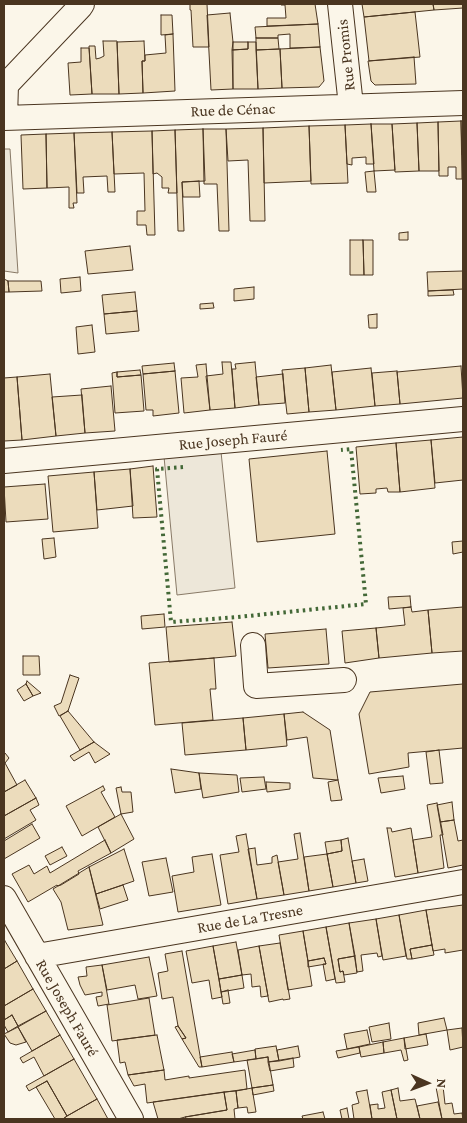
<!DOCTYPE html>
<html>
<head>
<meta charset="utf-8">
<style>
	body { margin:0 }
	#map { position:relative; width:467px; height:1123px; overflow:hidden; background:#fbf6e9; font-family:"Crimson Pro",serif }
	canvas { display:block }
	.frame { position:absolute; inset:0; border:5px solid #4a3520; pointer-events:none }
	.north { position:absolute; left:402px; top:1058px; width:50px; height:50px; -webkit-text-stroke:4px #fbf6e9; paint-order:stroke; rotate:92deg; font-size:14px; font-weight:700; line-height:20px; text-align:center; color:#4a3520 }
	.north::after { content:''; display:block; margin:auto; width:18px; height:22px; background:#4a3520; clip-path:polygon(50% 0,100% 100%,50% 72%,0 100%) }
</style>
</head>
<body>
<div id="map">
<canvas width="467" height="1123"></canvas>
<div class="frame"></div>
<div class="north">N</div>
</div>
<script>
const ctx = document.querySelector('canvas').getContext('2d');
ctx.lineJoin = 'round';
function fill(path, color) { ctx.fillStyle = color; ctx.fill(path, 'evenodd'); }
const shape = rows => new Path2D(rows.map(r => 'M' + r).join(''));
function stroke(path, color, width, dash) { ctx.strokeStyle = color; ctx.lineWidth = width; ctx.lineCap = dash ? 'butt' : 'round'; ctx.setLineDash(dash || []); ctx.stroke(path); }
function drawText(font, color, halo, rows, align = 'center') {
  ctx.font = font + ' "Crimson Pro",serif'; ctx.lineWidth = 4; ctx.setLineDash([]); ctx.textBaseline = 'middle'; ctx.strokeStyle = halo; ctx.fillStyle = color; for (const [text, x, y, turn = 0] of rows) {
    ctx.save(); ctx.translate(x, y); ctx.rotate((+turn || 0) * Math.PI / 180); ctx.textAlign = isNaN(turn) ? turn : align; if (halo) ctx.strokeText(text, 0, 0); ctx.fillText(text, 0, 0); ctx.restore();
  }
}
const parking = shape([
	[4,149,10,149,18,273,4,271,4,149],
	[220,442,235,588,177,595,163,446,220,442]
]);
fill(parking, '#ede7d9');
stroke(parking, '#887966', 1);
const building = shape([
	[190,4,207,4,209,47,193,47,191,10,190,10,190,4],
	[281,4,315,4,318,24,267,26,267,18,286,18,285,5,281,5,281,4],
	[362,4,433,4,434,10,364,17,362,4],
	[433,4,463,4,463,8,434,10,433,4],
	[415,12,420,57,369,61,364,17,415,12],
	[230,13,233,42,233,89,211,90,207,15,230,13],
	[161,15,172,15,173,34,161,35,161,15],
	[318,24,320,47,290,48,290,34,278,35,278,38,256,38,255,27,318,24],
	[173,34,175,91,143,93,142,61,145,61,145,55,166,53,165,35,173,34],
	[256,38,278,38,279,49,256,50,256,38],
	[103,41,117,41,119,94,92,94,89,46,95,46,96,59,100,58,104,56,103,41],
	[144,41,145,61,142,61,143,93,119,94,117,42,144,41],
	[233,42,248,42,248,49,232,50,233,42],
	[248,42,256,42,258,89,233,89,232,50,248,49,248,42],
	[320,47,324,81,319,87,282,88,280,49,320,47],
	[81,48,89,48,92,94,70,95,68,63,81,62,81,48],
	[280,49,282,88,258,89,256,50,280,49],
	[414,57,416,84,375,85,371,81,368,61,414,57],
	[461,121,463,121,463,155,462,155,461,121],
	[461,121,462,179,456,179,456,167,448,167,448,176,439,176,438,122,461,121],
	[438,122,439,171,419,171,417,123,438,122],
	[417,123,419,171,395,172,392,124,417,123],
	[371,124,392,124,395,170,374,171,371,124],
	[371,124,374,164,366,164,366,157,352,158,352,165,347,164,345,125,371,124],
	[345,125,348,183,311,184,309,126,345,125],
	[309,126,311,181,264,183,263,128,309,126],
	[263,128,265,221,250,221,248,160,228,161,226,129,263,128],
	[203,129,226,129,229,231,219,231,217,184,204,184,203,129],
	[203,129,205,181,182,182,184,231,178,231,175,130,203,129],
	[175,130,177,193,168,193,169,188,162,188,162,177,157,173,153,174,152,131,175,130],
	[152,131,155,235,147,235,146,225,137,225,137,211,145,211,144,173,114,174,112,132,152,131],
	[112,132,115,192,108,192,107,176,83,177,84,193,77,193,74,133,112,132],
	[74,133,77,203,73,203,74,208,69,208,69,187,47,188,46,134,74,133],
	[46,134,47,188,23,189,21,135,46,134],
	[374,171,376,192,367,192,365,172,374,171],
	[199,181,200,197,183,197,182,182,199,181],
	[408,232,408,240,399,240,399,233,408,232],
	[350,240,363,240,364,275,350,275,350,240],
	[363,240,373,240,373,275,364,275,363,240],
	[130,246,133,270,88,274,85,251,130,246],
	[463,271,463,289,428,291,427,272,463,271],
	[80,277,81,291,61,293,60,279,80,277],
	[4,279,8,281,9,292,4,292,4,279],
	[8,281,41,281,42,291,9,292,8,281],
	[254,287,254,299,234,301,234,289,254,287],
	[453,290,454,295,428,296,428,291,453,290],
	[135,292,137,311,104,314,102,295,135,292],
	[213,303,214,308,200,309,200,304,213,303],
	[137,311,139,331,106,334,104,314,137,311],
	[377,314,377,328,369,328,368,315,377,314],
	[92,325,95,352,78,354,76,327,92,325],
	[222,362,231,362,235,408,210,410,206,376,223,374,222,362],
	[255,362,259,405,235,408,232,369,236,369,235,364,255,362],
	[174,363,175,371,143,374,142,366,174,363],
	[206,364,210,410,184,413,181,378,198,377,196,365,206,364],
	[331,365,336,410,309,412,305,368,331,365],
	[461,366,463,398,400,404,397,372,461,366],
	[305,368,309,412,287,414,282,370,305,368],
	[371,368,375,406,336,410,332,372,371,368],
	[140,370,141,375,117,377,117,372,140,370],
	[175,371,179,413,153,416,153,410,146,410,143,374,175,371],
	[397,371,400,404,375,406,372,373,397,371],
	[117,372,117,377,141,375,144,411,115,413,112,373,117,372],
	[50,374,56,436,22,440,17,377,50,374],
	[283,374,285,403,259,405,256,377,283,374],
	[17,377,22,440,4,441,4,378,17,377],
	[111,386,115,431,85,433,81,389,111,386],
	[82,395,85,433,56,436,52,397,82,395],
	[463,437,463,480,435,483,431,440,463,437],
	[431,440,435,488,400,492,396,443,431,440],
	[396,443,400,492,388,492,387,488,376,489,376,493,360,494,356,447,396,443],
	[327,451,335,534,257,542,249,459,327,451],
	[153,466,157,517,133,518,130,469,153,466],
	[130,469,133,506,97,510,94,472,130,469],
	[94,472,98,528,53,532,48,476,94,472],
	[45,484,48,519,6,522,4,487,45,484],
	[54,538,56,557,44,559,42,539,54,538],
	[463,541,463,552,453,554,452,542,463,541],
	[410,596,411,607,389,609,388,597,410,596],
	[411,607,412,612,428,610,432,653,379,658,376,628,405,625,403,608,411,607],
	[463,607,463,651,432,653,428,610,463,607],
	[164,614,165,627,142,629,141,616,164,614],
	[232,622,236,656,169,662,166,627,232,622],
	[376,628,379,658,345,663,342,631,376,628],
	[326,629,329,664,268,668,265,634,326,629],
	[23,656,39,656,40,675,23,675,23,656],
	[214,658,216,689,210,689,213,720,155,725,149,663,214,658],
	[70,675,79,678,68,711,59,716,54,706,61,703,70,675],
	[27,681,41,693,33,696,26,684,27,681],
	[26,684,33,696,24,701,17,690,26,684],
	[463,684,463,748,408,753,409,767,369,774,359,714,370,692,463,684],
	[68,711,94,742,80,750,60,716,68,711],
	[303,712,330,730,338,780,313,778,307,737,287,740,284,714,303,712],
	[284,714,287,746,246,750,243,718,284,714],
	[243,718,246,750,185,755,182,723,243,718],
	[94,742,110,754,95,763,89,752,74,761,70,756,94,742],
	[439,750,443,783,430,784,426,752,439,750],
	[4,752,5,753,9,758,5,763,17,785,4,792,4,752],
	[171,769,199,773,201,789,175,793,171,769],
	[199,773,237,775,239,792,203,798,199,773],
	[403,776,405,789,381,793,378,778,403,776],
	[264,777,266,789,242,792,240,778,264,777],
	[25,780,36,798,4,816,4,792,25,780],
	[338,780,342,800,331,801,328,782,338,780],
	[266,782,290,783,290,789,267,792,266,782],
	[103,786,105,790,101,792,115,817,82,836,66,806,103,786],
	[121,787,122,792,131,792,133,812,121,814,116,788,121,787],
	[36,798,39,805,30,810,36,820,4,839,4,816,36,798],
	[452,802,454,820,440,822,437,805,452,802],
	[437,803,443,835,440,835,444,868,418,873,413,840,432,837,427,805,437,803],
	[121,814,134,839,111,853,98,827,121,814],
	[454,820,458,841,463,840,463,865,448,868,440,822,454,820],
	[32,824,40,838,4,859,4,841,32,824],
	[387,828,391,828,392,832,411,828,418,873,395,877,387,828],
	[300,833,309,891,284,895,278,862,298,859,294,834,300,833],
	[246,834,257,899,228,904,220,855,239,852,236,836,246,834],
	[348,838,356,883,333,887,327,854,342,851,341,840,348,838],
	[105,840,111,853,78,871,79,874,61,885,58,886,57,885,28,902,12,874,29,865,34,874,47,866,50,873,105,840],
	[341,840,342,851,327,854,325,842,341,840],
	[62,847,67,856,50,865,45,856,62,847],
	[255,848,257,865,272,863,272,857,277,855,284,895,257,899,248,849,255,848],
	[124,849,134,881,96,894,89,867,124,849],
	[212,854,221,905,178,912,172,876,194,872,192,857,212,854],
	[327,854,333,887,309,891,304,857,327,854],
	[166,858,173,892,149,896,142,862,166,858],
	[364,859,368,881,356,883,352,861,364,859],
	[89,867,103,925,68,930,61,902,53,889,89,867],
	[123,885,128,900,100,909,96,894,123,885],
	[463,905,463,950,445,953,445,949,433,951,426,910,463,905],
	[426,910,432,945,410,949,412,959,407,959,399,915,426,910],
	[399,915,406,956,383,960,376,919,399,915],
	[376,919,382,956,378,957,377,953,361,955,363,971,357,972,349,923,376,919],
	[349,923,355,956,338,959,340,972,343,971,345,982,336,983,326,927,349,923],
	[326,927,335,979,326,981,323,964,326,964,324,958,308,961,303,931,326,927],
	[303,931,312,986,288,990,279,935,303,931],
	[5,941,17,961,4,969,4,942,5,941],
	[236,942,242,975,219,979,213,946,236,942],
	[280,943,290,999,283,1000,283,999,269,1002,259,946,280,943],
	[432,945,434,955,412,959,410,949,432,945],
	[213,946,222,997,212,999,209,980,192,983,186,951,213,946],
	[259,946,268,996,261,997,260,986,252,987,251,974,242,975,238,950,259,946],
	[182,951,202,1067,199,1067,182,1039,186,1038,178,1026,173,997,162,999,158,973,168,971,165,954,182,951],
	[355,956,357,973,344,975,343,971,340,972,338,959,355,956],
	[149,957,157,996,138,999,135,985,107,990,102,965,149,957],
	[324,958,326,964,308,967,308,961,324,958],
	[17,961,33,989,4,1006,4,969,17,961],
	[102,965,109,1004,98,1006,96,997,102,996,102,992,85,995,80,985,78,977,87,976,86,967,102,965],
	[242,975,244,988,221,992,219,979,242,975],
	[33,989,46,1011,18,1026,12,1015,4,1020,4,1006,33,989],
	[228,990,230,1003,223,1004,221,992,228,990],
	[149,998,155,1035,112,1041,107,1005,149,998],
	[46,1011,60,1035,32,1051,18,1027,46,1011],
	[12,1015,18,1026,8,1032,4,1025,4,1020,12,1015],
	[444,1018,447,1030,419,1035,418,1023,444,1018],
	[389,1023,391,1039,372,1042,369,1027,389,1023],
	[178,1026,186,1038,182,1039,175,1027,178,1026],
	[18,1027,26,1042,16,1045,10,1043,4,1034,18,1027],
	[462,1028,463,1047,450,1050,447,1030,462,1028],
	[367,1030,370,1044,347,1049,344,1034,367,1030],
	[426,1034,428,1045,405,1049,404,1038,426,1034],
	[60,1035,74,1059,44,1076,34,1057,23,1063,20,1058,60,1035],
	[157,1035,164,1070,128,1075,125,1062,120,1063,117,1040,157,1035],
	[404,1038,408,1060,404,1061,401,1050,384,1053,383,1042,404,1038],
	[383,1042,384,1053,361,1057,359,1047,383,1042],
	[276,1046,279,1061,268,1062,268,1057,256,1059,255,1049,276,1046],
	[298,1046,300,1057,279,1061,277,1050,298,1046],
	[359,1047,360,1053,338,1058,336,1051,359,1047],
	[255,1050,256,1059,234,1062,232,1054,255,1050],
	[232,1052,234,1062,202,1067,200,1057,232,1052],
	[268,1057,273,1085,252,1088,247,1060,268,1057],
	[293,1058,294,1067,270,1071,268,1062,293,1058],
	[74,1059,97,1099,67,1116,47,1081,29,1091,26,1086,74,1059],
	[164,1070,165,1080,189,1076,189,1078,245,1070,247,1089,147,1103,145,1084,134,1086,128,1075,164,1070],
	[47,1081,67,1116,63,1119,55,1119,36,1087,47,1081],
	[273,1085,274,1091,253,1095,252,1088,273,1085],
	[443,1086,445,1104,452,1103,454,1114,462,1113,463,1119,442,1119,436,1087,443,1086],
	[252,1088,256,1112,248,1113,247,1107,238,1108,236,1091,252,1088],
	[398,1088,400,1101,415,1099,420,1119,397,1119,391,1090,398,1088],
	[367,1090,372,1119,354,1119,352,1105,359,1103,356,1092,367,1090],
	[391,1090,397,1119,372,1119,370,1105,378,1104,378,1109,385,1108,382,1092,391,1090],
	[236,1091,238,1108,234,1109,235,1119,186,1119,185,1117,227,1110,224,1092,236,1091],
	[224,1092,227,1110,185,1117,178,1119,158,1119,153,1102,224,1092],
	[97,1099,108,1119,63,1119,67,1116,97,1099],
	[438,1102,442,1119,420,1119,417,1106,438,1102],
	[347,1108,349,1119,342,1119,340,1110,347,1108],
	[323,1112,325,1119,303,1119,302,1116,323,1112]
]);
fill(building, '#ecdcbc');
stroke(building, '#4a3520', 1);
const minor = shape([
	[340,4,351,106],
	[4,118,463,103],
	[5,118,6,85,80,7,82,4],
	[4,461,463,419],
	[253,645,256,686,344,680],
	[4,898,131,1119],
	[37,956,463,882]
]);
stroke(minor, '#4a3520', 26);
stroke(minor, '#fbf6e9', 24);
stroke(shape([
	[183,467,157,469,171,622,238,617,366,604,351,449,341,450]
]), '#436837', 4, [2.5, 4]);
drawText('16px', '#4a3520', '#fbf6e9', [
	["Rue Promis",346,55,-96],
	["Rue de Cénac",233,110,-2],
	["Rue Joseph Fauré",233,440,-5],
	["Rue de La Tresne",250,919,-10],
	["Rue Joseph Fauré",67,1008,60]
]);
</script>
</body>
</html>
